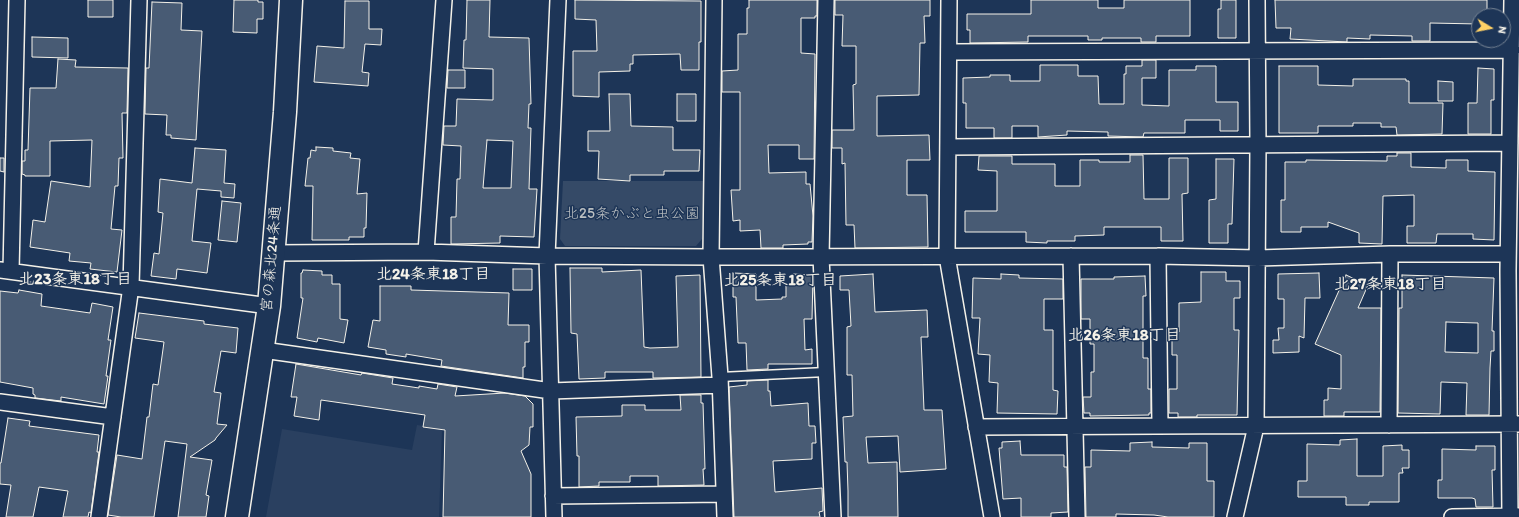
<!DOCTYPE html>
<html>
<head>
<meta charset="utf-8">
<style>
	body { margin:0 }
	#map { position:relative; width:1519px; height:517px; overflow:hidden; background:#1d3557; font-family:Itim,sans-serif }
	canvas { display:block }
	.north { position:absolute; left:1471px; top:8px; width:40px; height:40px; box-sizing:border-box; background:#1d3557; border:1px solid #738091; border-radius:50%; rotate:100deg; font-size:11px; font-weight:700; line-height:16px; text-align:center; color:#f4f1e8 }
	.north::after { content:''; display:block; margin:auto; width:14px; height:18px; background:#ffd166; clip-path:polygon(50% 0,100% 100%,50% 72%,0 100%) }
</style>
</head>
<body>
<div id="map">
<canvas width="1519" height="517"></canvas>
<div class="north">N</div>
</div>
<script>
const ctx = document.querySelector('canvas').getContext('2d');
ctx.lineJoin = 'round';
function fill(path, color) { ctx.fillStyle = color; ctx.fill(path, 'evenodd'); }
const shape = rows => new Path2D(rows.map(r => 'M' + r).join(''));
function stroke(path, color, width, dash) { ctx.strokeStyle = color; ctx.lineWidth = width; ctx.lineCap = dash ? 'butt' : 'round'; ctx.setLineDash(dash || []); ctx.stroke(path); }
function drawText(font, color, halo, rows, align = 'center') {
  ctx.font = font + ' Itim,"Klee One",sans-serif'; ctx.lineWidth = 3; ctx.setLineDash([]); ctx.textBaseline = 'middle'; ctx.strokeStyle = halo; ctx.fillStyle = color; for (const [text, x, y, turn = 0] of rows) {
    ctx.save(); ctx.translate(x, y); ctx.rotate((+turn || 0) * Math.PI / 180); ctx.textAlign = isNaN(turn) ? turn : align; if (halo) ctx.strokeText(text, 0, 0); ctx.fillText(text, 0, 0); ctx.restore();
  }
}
fill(shape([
	[417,425,442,429,439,517,266,517,282,429,412,450]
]), '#2a4060');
fill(shape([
	[563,181,704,181,702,239,696,246,565,246,560,239]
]), '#354a67');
const building = shape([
	[88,0,113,0,113,17,88,17,88,0],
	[234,0,258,0,258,2,263,2,263,19,257,19,257,33,233,32,234,0],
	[467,0,490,0,489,37,529,38,531,104,529,104,528,128,531,128,529,189,537,189,534,237,500,236,500,243,451,244,451,217,456,217,457,179,460,179,461,146,443,145,444,126,456,126,457,99,493,100,493,69,463,68,464,40,466,40,467,0],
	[487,140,513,141,511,188,483,188,487,140],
	[575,0,701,1,701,42,699,42,699,70,681,70,680,54,633,55,633,64,630,64,630,71,599,72,599,97,573,96,573,51,597,51,596,20,575,19,575,0],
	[749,0,817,0,817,16,815,16,815,18,801,18,801,53,815,54,814,159,799,159,799,145,768,145,769,173,806,172,806,184,810,184,813,216,812,242,808,242,808,244,783,245,783,248,761,248,760,230,740,231,740,220,733,221,731,190,740,190,740,92,722,92,722,71,738,70,738,34,747,34,747,8,749,8,749,0],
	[835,0,930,0,930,16,924,16,925,43,920,43,919,95,877,96,877,136,929,135,930,160,907,160,907,195,927,195,928,247,855,248,854,225,846,225,845,163,842,164,842,148,832,148,832,130,854,130,853,85,856,84,856,46,842,46,843,15,835,15,835,0],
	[1031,0,1098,0,1098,8,1124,8,1124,0,1190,0,1190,36,1156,36,1156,42,1141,42,1141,38,1102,38,1102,40,1088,40,1088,36,1028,36,1028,42,970,43,970,30,967,30,967,14,1031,14,1031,0],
	[1221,0,1236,0,1236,38,1218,38,1218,9,1221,9,1221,0],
	[1275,0,1487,0,1487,16,1479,16,1479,24,1430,23,1430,41,1412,41,1412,36,1370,35,1370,39,1347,38,1347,42,1290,39,1291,28,1276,28,1275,0],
	[345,1,369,1,369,29,382,29,381,45,365,44,362,72,369,73,368,86,314,82,317,46,344,48,345,1],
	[152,2,182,3,181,30,202,31,196,140,171,138,171,135,166,135,167,115,145,114,146,68,149,68,152,2],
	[32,37,68,38,68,58,32,57,32,37],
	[58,59,76,60,75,67,128,68,127,113,122,113,123,158,119,158,118,186,115,186,111,229,122,230,117,272,90,269,91,263,69,261,70,253,30,247,33,220,45,222,51,181,90,187,92,140,50,141,50,176,25,176,25,175,22,174,22,161,25,161,25,150,28,150,30,88,56,88,58,59],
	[1142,60,1156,60,1156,78,1142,78,1142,105,1169,106,1169,70,1196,70,1196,66,1216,66,1216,102,1238,102,1238,131,1220,131,1220,120,1185,120,1185,133,1144,133,1143,137,1108,136,1108,132,1067,131,1067,135,1038,137,1038,126,1012,126,1012,138,994,138,994,128,966,128,966,103,963,103,963,78,990,77,990,75,1010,75,1010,81,1040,81,1040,65,1078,65,1078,76,1098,76,1099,104,1124,104,1124,74,1126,74,1126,66,1142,66,1142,60],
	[1279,66,1318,66,1318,85,1353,86,1353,79,1406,79,1406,81,1409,81,1409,103,1443,103,1442,134,1397,135,1396,127,1381,127,1381,123,1353,123,1353,126,1318,126,1318,133,1279,133,1279,66],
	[1478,68,1494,69,1494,100,1491,100,1491,134,1468,134,1468,103,1477,103,1478,68],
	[448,70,465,70,465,88,447,88,448,70],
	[1438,81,1453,82,1453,101,1438,101,1438,81],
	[609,94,630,94,631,126,673,127,673,150,700,150,699,171,664,171,664,175,630,175,630,181,598,179,599,151,588,151,588,131,610,131,609,94],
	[677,94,696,94,696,121,677,121,677,94],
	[316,147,333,148,333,151,351,153,350,158,360,159,357,194,367,193,366,228,364,228,364,237,349,237,349,240,312,240,313,186,305,186,308,158,310,158,311,150,316,151,316,147],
	[195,148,226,150,224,183,235,184,234,198,221,197,221,191,197,189,192,241,211,243,207,273,177,269,176,279,151,276,154,253,159,254,163,213,158,212,160,179,192,183,195,148],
	[1397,153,1411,153,1411,167,1446,168,1446,160,1468,160,1468,171,1495,172,1494,240,1473,239,1473,234,1437,234,1436,243,1407,243,1407,226,1414,226,1414,195,1383,196,1382,244,1359,243,1359,233,1328,222,1328,227,1301,227,1301,232,1281,232,1281,200,1285,200,1285,162,1306,162,1306,160,1387,161,1387,156,1397,156,1397,153],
	[1130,155,1143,155,1144,199,1169,199,1169,158,1188,158,1188,193,1182,194,1183,241,1161,241,1161,227,1104,227,1104,235,1075,236,1075,241,1047,241,1047,243,1026,242,1026,232,965,232,965,211,997,211,997,171,978,170,979,156,1012,156,1012,164,1055,164,1055,186,1080,186,1080,160,1099,160,1099,162,1130,162,1130,155],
	[0,158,4,158,4,172,0,171,0,158],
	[1216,159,1234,159,1232,224,1228,224,1228,243,1209,243,1209,200,1216,199,1216,159],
	[222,201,241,203,237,242,218,240,222,201],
	[570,268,602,268,602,272,641,270,644,347,650,348,678,347,676,276,700,275,701,377,653,378,653,372,605,372,605,378,579,379,577,334,571,333,570,268],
	[513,269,532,269,532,290,513,290,513,269],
	[303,270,322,271,322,275,332,275,332,284,340,284,340,319,348,320,344,343,318,338,317,342,297,338,303,298,301,298,301,273,302,273,303,270],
	[1201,272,1226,272,1226,281,1240,281,1240,298,1234,298,1234,330,1239,330,1237,415,1197,415,1197,417,1178,417,1178,413,1169,413,1169,389,1177,389,1177,355,1172,355,1172,332,1179,332,1179,303,1201,302,1201,272],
	[733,273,756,274,756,300,782,299,782,297,786,297,786,284,793,284,793,274,813,275,812,319,804,319,805,350,812,349,812,364,768,364,768,369,747,370,746,343,738,343,736,297,733,297,733,273],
	[1319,273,1320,298,1305,298,1304,338,1299,336,1299,352,1273,353,1273,340,1279,340,1278,328,1284,328,1284,299,1278,299,1278,274,1319,273],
	[873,274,875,312,927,310,928,337,921,337,924,410,942,410,946,469,900,472,898,436,866,437,868,463,897,462,898,517,848,517,848,491,847,462,845,462,843,417,853,416,852,375,847,375,847,327,851,326,849,290,840,290,840,276,873,274],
	[1001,274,1019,275,1019,278,1063,279,1063,299,1044,299,1044,330,1053,330,1053,390,1058,391,1057,414,997,413,998,383,989,382,990,355,978,354,980,318,972,318,973,278,1001,279,1001,274],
	[1346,275,1368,285,1358,308,1381,308,1380,412,1344,412,1344,416,1324,416,1324,400,1328,400,1328,388,1341,389,1341,355,1315,344,1346,275],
	[1402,275,1494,278,1492,331,1494,331,1494,351,1491,351,1490,368,1489,415,1466,415,1467,383,1441,382,1440,414,1398,413,1399,308,1402,308,1402,275],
	[1446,322,1478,323,1478,353,1445,352,1446,322],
	[1145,276,1146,296,1143,296,1143,358,1148,358,1148,389,1151,389,1151,413,1149,413,1149,415,1090,416,1090,413,1084,413,1083,397,1091,397,1091,372,1094,372,1094,344,1090,344,1090,319,1081,319,1081,279,1114,279,1114,277,1145,276],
	[380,286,411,286,411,290,509,293,508,325,529,325,529,342,525,342,525,367,523,367,523,378,441,366,442,360,406,354,406,357,386,354,386,350,368,347,373,320,380,321,380,286],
	[19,290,42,294,41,306,90,313,92,303,113,307,108,340,111,340,106,376,108,376,104,404,61,397,61,401,35,398,35,395,33,394,33,388,0,382,0,291,18,293,19,290],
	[139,313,204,321,204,324,238,328,236,353,221,351,214,392,221,393,217,424,227,425,216,438,215,440,190,457,212,460,206,495,209,496,206,517,178,517,187,444,165,441,154,517,121,517,108,515,117,455,142,459,147,417,149,417,153,384,158,385,164,342,135,338,139,313],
	[296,364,361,375,362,373,393,378,392,384,419,388,419,386,437,389,438,384,457,387,455,396,505,393,525,396,533,404,533,427,530,427,529,445,521,451,531,474,531,517,443,517,445,430,423,427,425,415,321,400,319,420,294,416,297,397,291,397,296,364],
	[768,380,768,391,770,391,771,406,808,403,809,426,815,426,816,443,812,443,812,459,773,461,775,492,822,488,823,511,819,512,820,517,734,517,729,387,747,385,747,381,768,380],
	[680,395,701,395,701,403,703,403,705,469,703,469,704,485,658,486,658,476,630,476,630,482,599,482,599,486,579,487,579,456,577,456,576,417,622,416,622,405,645,405,645,410,681,410,680,395],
	[8,418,30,421,29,426,99,435,97,452,99,452,91,513,89,512,88,517,63,517,68,491,39,487,33,517,6,517,11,485,0,484,0,463,1,463,8,418],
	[1357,439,1357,476,1383,476,1383,446,1402,445,1402,450,1409,450,1409,468,1402,468,1403,473,1399,473,1399,502,1369,502,1369,505,1346,505,1346,497,1298,497,1298,481,1307,481,1307,444,1340,445,1340,440,1357,439],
	[1020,441,1021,455,1064,455,1064,467,1067,467,1068,512,1051,513,1051,517,1021,517,1021,498,1003,499,999,448,1002,448,1002,442,1020,441],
	[1152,442,1152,447,1189,448,1189,443,1207,443,1207,481,1214,481,1214,517,1168,517,1154,515,1116,514,1116,517,1086,517,1085,467,1091,467,1091,450,1130,451,1130,443,1152,442],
	[1476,446,1495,446,1495,470,1492,470,1493,507,1476,507,1475,499,1472,498,1438,498,1438,480,1442,480,1442,449,1476,450,1476,446]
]);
fill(building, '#485b74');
stroke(building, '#f4f1e8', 1);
const lane = shape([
	[720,377,826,372]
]);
const street = shape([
	[714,0,711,257,720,377,725,517],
	[826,0,821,257,833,517],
	[949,0,947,256,992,517],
	[949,52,1512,50],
	[948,147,1510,143],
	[426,252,444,0],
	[273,253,426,252,547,256,711,257,1158,256,1258,258,1390,254,1508,254],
	[1071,256,1077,517],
	[1158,256,1160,426],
	[0,270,269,306],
	[11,271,17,0],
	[263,350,551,391,720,385],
	[0,402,113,417],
	[1389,425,1390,254],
	[976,427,1519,424],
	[553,496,724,494],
	[99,517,131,286,139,0],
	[554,517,547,256,558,0],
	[1235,517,1256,426,1258,145,1257,0],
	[1452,517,1519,516],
	[1510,517,1508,271,1512,0]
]);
const secondary = shape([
	[237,517,269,306,285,112,291,0]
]);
stroke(lane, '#f4f1e8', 11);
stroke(street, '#f4f1e8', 18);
stroke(secondary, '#f4f1e8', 25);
stroke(lane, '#1d3557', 8);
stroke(street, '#1d3557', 15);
stroke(secondary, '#1d3557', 22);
drawText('15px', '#bbbfc1', '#1d3557', [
	["北25条かぶと虫公園",632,214]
]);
drawText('15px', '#f4f1e8', '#1d3557', [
	["宮の森北24条通",272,259,-85]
]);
drawText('bold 16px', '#f4f1e8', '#1d3557', [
	["北24条東18丁目",433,275],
	["北23条東18丁目",75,280],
	["北25条東18丁目",780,281],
	["北27条東18丁目",1390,285],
	["北26条東18丁目",1124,336]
]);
</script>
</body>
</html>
